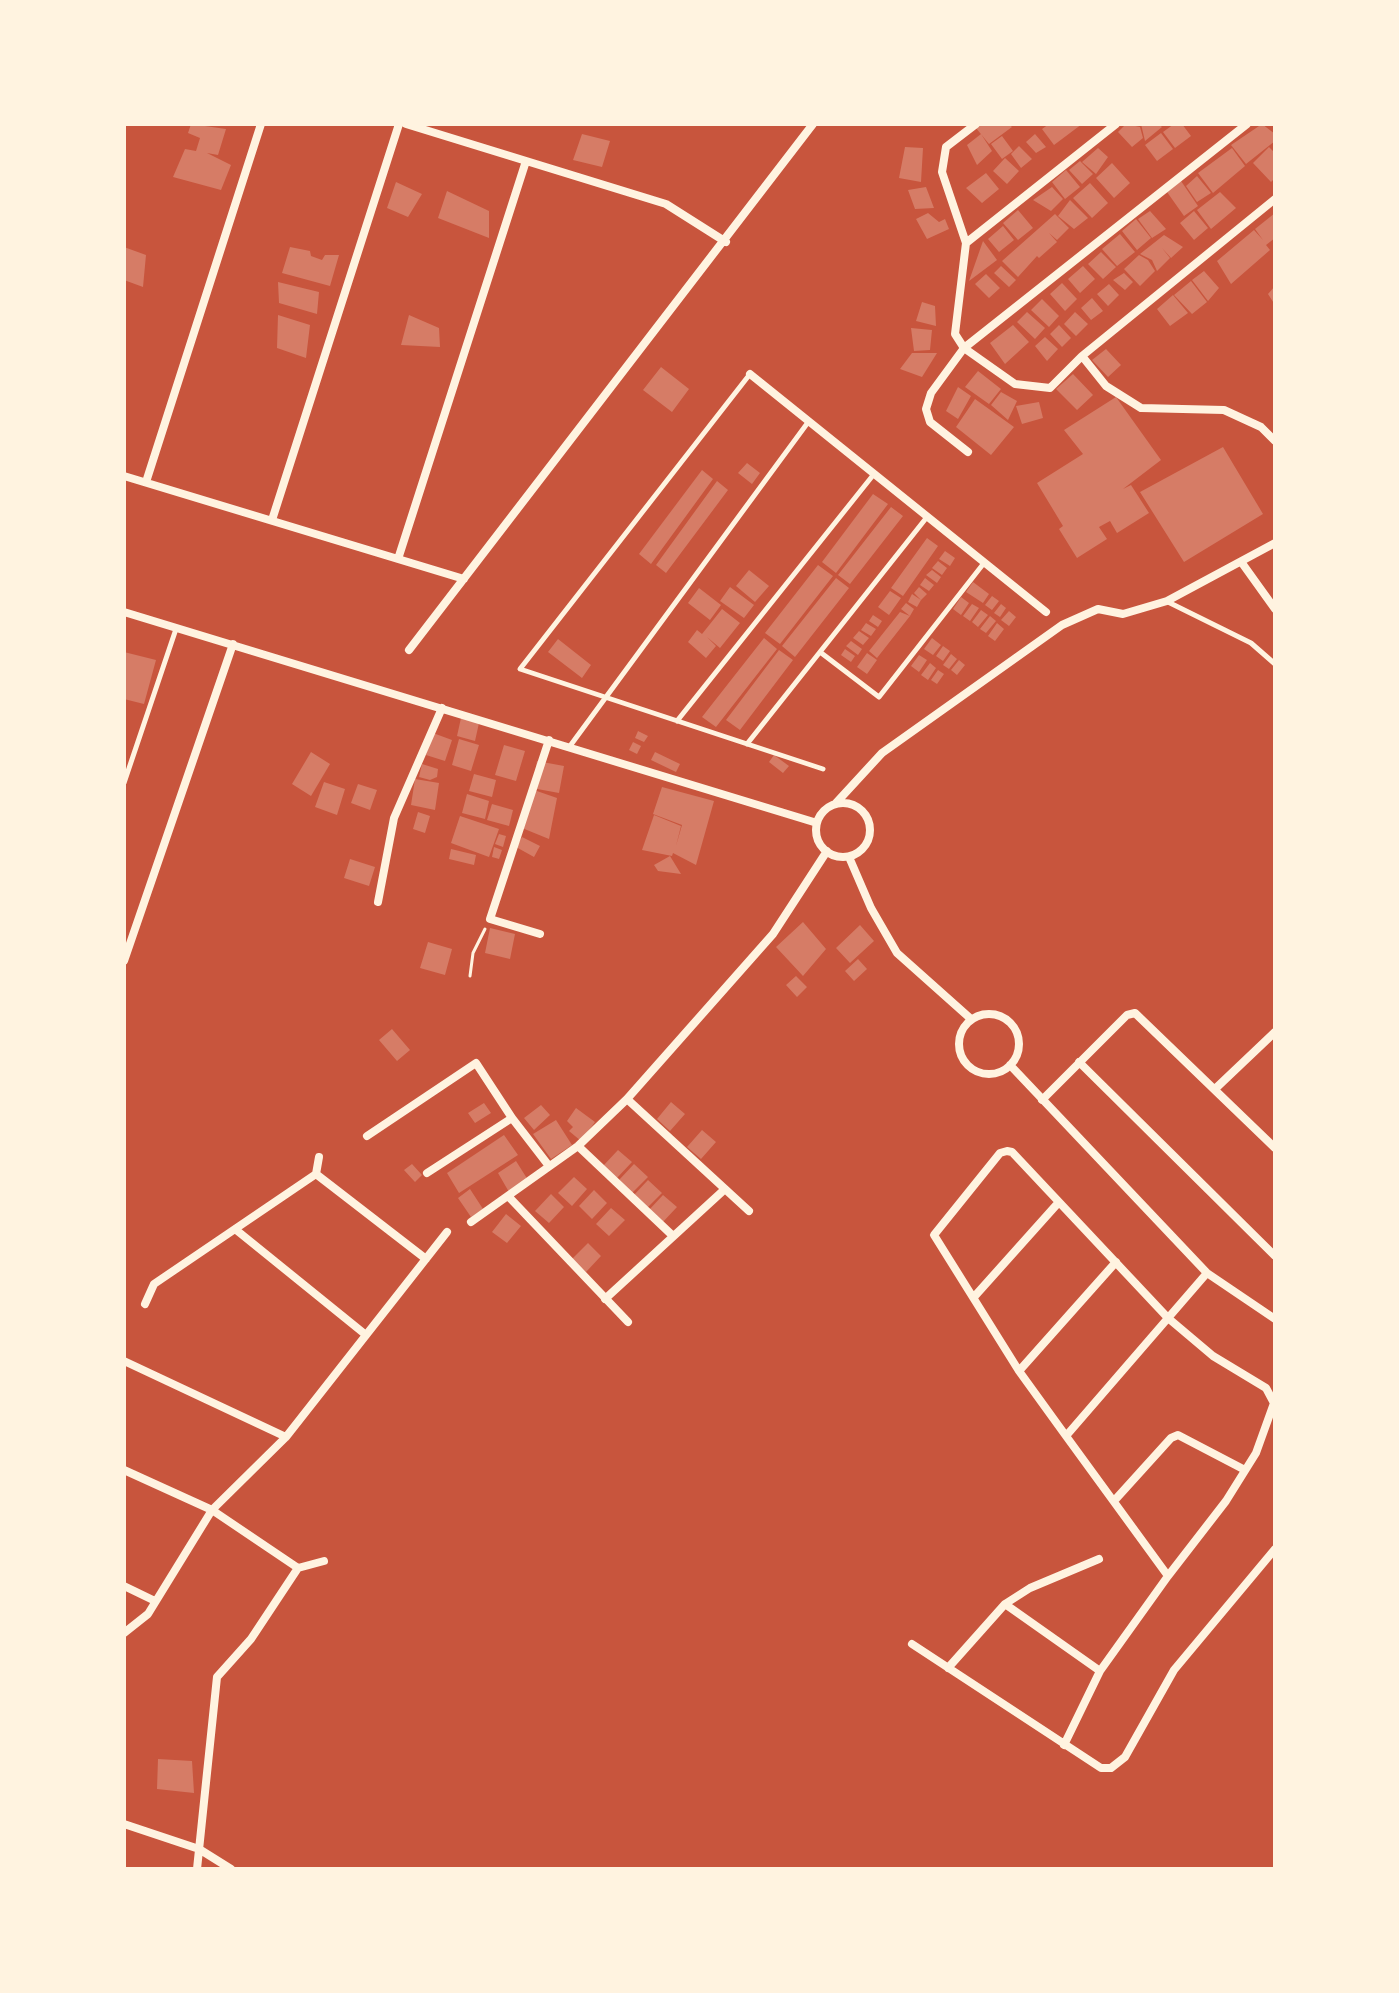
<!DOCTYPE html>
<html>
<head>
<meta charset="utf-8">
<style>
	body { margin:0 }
	#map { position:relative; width:1399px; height:1993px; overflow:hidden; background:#c8553d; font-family:"Alegreya Sans",sans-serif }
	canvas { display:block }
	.frame { position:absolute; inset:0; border:126px solid #fff3e0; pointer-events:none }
</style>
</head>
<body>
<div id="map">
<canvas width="1399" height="1993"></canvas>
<div class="frame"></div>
</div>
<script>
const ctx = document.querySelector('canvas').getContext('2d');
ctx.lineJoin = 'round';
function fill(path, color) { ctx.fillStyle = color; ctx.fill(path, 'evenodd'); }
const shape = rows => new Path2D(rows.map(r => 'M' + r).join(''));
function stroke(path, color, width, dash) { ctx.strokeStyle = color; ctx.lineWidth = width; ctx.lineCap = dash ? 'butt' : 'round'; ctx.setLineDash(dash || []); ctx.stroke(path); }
fill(shape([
	[191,124,226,129,218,155,207,153,231,165,221,190,173,177,185,149,196,151,200,138,188,133],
	[981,124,1009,124,1012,127,989,144,976,128],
	[1049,124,1082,124,1054,145,1042,129],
	[1126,124,1140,127,1143,138,1132,147,1118,132],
	[1141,124,1159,124,1162,127,1145,141],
	[1174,124,1182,124,1191,136,1175,148,1163,132],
	[1262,124,1275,134,1275,141,1246,164,1231,145],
	[1161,133,1173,149,1157,161,1145,145],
	[582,134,610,141,602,167,573,160],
	[981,134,992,151,977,165,967,145],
	[1035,134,1046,147,1036,153,1026,142],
	[1002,136,1013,151,1002,159,991,144],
	[1019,146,1032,159,1021,168,1011,154],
	[905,147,923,148,921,182,899,178],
	[1269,147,1275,153,1275,178,1271,182,1253,163],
	[1098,148,1108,157,1096,174,1082,162],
	[1232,148,1245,166,1213,193,1198,173],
	[1005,158,1019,171,1007,184,993,171],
	[1080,161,1093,174,1082,184,1069,170],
	[1112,163,1130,183,1114,198,1096,178],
	[1066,170,1080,187,1065,199,1052,182],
	[986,173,999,189,982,203,966,188],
	[1197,176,1211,193,1197,202,1186,186],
	[1181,181,1198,206,1184,216,1167,192],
	[396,182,422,194,408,217,387,208],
	[1090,183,1108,203,1092,218,1073,198],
	[926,187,934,208,915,209,908,190],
	[1052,187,1063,199,1051,211,1033,200],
	[447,191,489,211,489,238,438,218],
	[1220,192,1236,208,1211,229,1197,210],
	[1070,200,1088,218,1074,229,1058,216],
	[1018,210,1033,228,1018,240,1003,223],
	[1150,211,1166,229,1152,238,1138,219],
	[1194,211,1208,228,1194,240,1180,223],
	[928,213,939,222,945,219,949,229,927,239,916,219],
	[1275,213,1275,238,1266,245,1270,250,1231,284,1217,261,1254,230,1263,240,1255,229],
	[1055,214,1069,228,1057,240,1049,233,1057,242,1039,258,1037,256,1018,277,1002,261],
	[1136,219,1151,238,1137,250,1122,231],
	[1003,226,1014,240,999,252,988,239],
	[1120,234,1135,252,1117,266,1102,249],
	[1164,235,1183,247,1171,258,1162,248,1170,258,1157,271,1152,260,1140,254],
	[983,241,997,260,969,281],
	[124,247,146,255,143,287,124,280],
	[290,247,310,251,311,256,322,260,325,255,339,255,330,286,282,273],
	[1101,252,1116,267,1103,279,1088,264],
	[1139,255,1148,260,1155,271,1140,286,1124,269],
	[1001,266,1016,280,1009,287,994,273],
	[1083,266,1095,279,1080,293,1068,279],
	[1204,271,1219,288,1208,301,1192,280],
	[1124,273,1133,282,1125,290,1113,280],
	[986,274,1000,288,989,298,975,284],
	[1191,281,1207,302,1192,314,1174,295],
	[278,282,319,292,317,314,279,303],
	[1062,283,1077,299,1065,311,1050,294],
	[1109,284,1119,295,1108,306,1097,294],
	[1275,286,1275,305,1268,294],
	[1173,295,1188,313,1170,326,1157,309],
	[1092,298,1103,311,1091,320,1081,308],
	[1042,299,1059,316,1049,327,1031,310],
	[922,302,935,306,936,326,916,321],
	[1027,312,1045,328,1035,339,1017,322],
	[1075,312,1088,324,1076,336,1064,324],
	[278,315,310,325,306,358,277,348],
	[409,315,439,328,440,347,401,345],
	[1013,325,1029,342,1005,364,990,343],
	[1059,325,1071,338,1062,347,1050,334],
	[911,328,932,330,930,350,914,351],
	[1045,337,1058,349,1047,361,1035,346],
	[1106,349,1121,365,1108,377,1092,360],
	[912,353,937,353,922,377,900,369],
	[661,367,689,389,672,412,643,390],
	[978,371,1001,389,989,404,965,387],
	[1073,374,1093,395,1077,410,1056,389],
	[958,387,971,396,958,419,946,411],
	[1001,392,1017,401,1008,420,991,405],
	[1116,397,1161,460,1123,489,1131,485,1149,513,1117,533,1110,521,1099,527,1107,539,1077,558,1059,529,1063,526,1037,483,1083,454,1064,430],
	[975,399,1014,427,991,455,956,427],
	[1039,402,1043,418,1022,424,1016,406],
	[1223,447,1263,514,1184,562,1140,492],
	[747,463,760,473,752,484,738,473],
	[702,470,713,479,651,564,639,554],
	[717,481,728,490,666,573,656,565],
	[873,494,888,504,836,573,822,562],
	[891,507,903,516,850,584,838,575],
	[927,538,938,546,903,596,891,588],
	[945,551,955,558,950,566,939,559],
	[938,561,947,568,942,575,932,568],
	[818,565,833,576,780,644,765,633],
	[749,570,769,586,755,602,736,586],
	[932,570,941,577,937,583,926,575],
	[836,578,849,588,795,657,782,646],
	[925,578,934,585,929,591,920,585],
	[973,582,989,594,983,603,966,592],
	[730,587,754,605,744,618,720,601],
	[919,587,927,594,921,600,914,593],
	[699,588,721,605,710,620,688,603],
	[890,591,901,598,889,615,878,607],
	[912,594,921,600,917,607,908,602],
	[992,596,999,601,992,610,985,605],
	[961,597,969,603,961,615,953,609],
	[906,603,914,609,910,616,901,609],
	[972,604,979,608,970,621,963,616],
	[1001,604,1006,608,1000,617,994,613],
	[722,609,740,623,720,648,707,637,716,646,706,658,688,642,697,630,702,634],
	[981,610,988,615,978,627,972,622],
	[1009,611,1016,617,1009,626,1001,620],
	[900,612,910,616,877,658,869,651],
	[873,615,882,621,878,627,869,621],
	[990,616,996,621,986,633,980,629],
	[866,623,876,629,871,636,861,630],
	[997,623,1004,629,995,641,988,636],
	[859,631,869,638,863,645,853,638],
	[764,638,777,649,716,727,702,717],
	[932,638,941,645,933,655,924,649],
	[558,639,591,665,582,678,548,652],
	[851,641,862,649,858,655,846,646],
	[943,646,950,651,943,661,936,656],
	[845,649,855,656,851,662,841,655],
	[779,650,793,660,740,730,726,720],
	[124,652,156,660,144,704,124,699],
	[867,653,877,660,867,674,857,667],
	[951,654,957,659,949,669,943,665],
	[919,655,927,660,919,672,911,666],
	[959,660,965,665,957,675,951,670],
	[930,663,936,668,928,680,921,675],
	[938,670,944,674,937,684,931,680],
	[461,718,479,723,475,741,457,736],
	[638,731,648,736,644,742,635,738],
	[433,733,452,740,445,761,426,755],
	[459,739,479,745,471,771,452,765],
	[633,742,641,746,637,754,629,750],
	[504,745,525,751,516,781,495,775],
	[311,752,330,764,311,796,292,784],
	[655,752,680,764,676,772,651,760],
	[774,755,789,766,783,773,769,762],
	[537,761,564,766,559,793,532,788],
	[422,764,438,769,437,777,430,780,419,777],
	[474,774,496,780,492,797,469,791],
	[415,779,439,783,435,810,411,805],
	[324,782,345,789,337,815,315,807],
	[358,784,377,790,370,810,351,803],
	[662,787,714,801,696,865,673,853,672,856,642,850,654,815,681,826,676,846,682,825,653,814],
	[534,790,557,798,549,839,522,828],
	[467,794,489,801,485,819,462,813],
	[492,804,513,810,509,826,487,820],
	[418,812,430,816,425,833,413,829],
	[460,816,499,829,489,857,451,843],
	[499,834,506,836,503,847,495,844],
	[522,837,540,846,534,857,516,847],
	[494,847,502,850,499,859,492,857],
	[451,849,476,855,474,865,449,859],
	[670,856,681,874,658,871,654,865],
	[350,859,375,867,369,886,344,878],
	[803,922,826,949,803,976,776,947],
	[860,925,874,941,850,963,836,948],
	[490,928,515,934,510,959,485,953],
	[428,942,452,949,445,975,420,968],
	[858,959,867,969,854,981,845,971],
	[796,976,807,987,797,997,786,985],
	[392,1029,410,1050,397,1061,379,1040],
	[671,1102,685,1114,670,1131,657,1119],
	[484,1103,491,1113,475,1123,468,1113],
	[541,1105,550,1115,534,1130,524,1118],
	[576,1108,595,1122,581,1141,569,1131,573,1127,567,1121],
	[556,1120,572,1145,551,1159,533,1134],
	[702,1130,716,1142,701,1159,687,1147],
	[504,1135,518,1155,459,1193,447,1173],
	[618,1150,632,1162,616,1179,603,1166],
	[516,1161,528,1180,509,1192,498,1173],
	[412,1164,422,1175,415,1182,404,1170],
	[634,1164,648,1177,632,1193,619,1180],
	[574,1177,587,1189,572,1206,558,1193],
	[648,1180,662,1193,646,1209,633,1196],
	[470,1189,483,1209,471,1217,458,1198],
	[594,1190,607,1203,592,1219,579,1206],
	[551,1194,564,1207,549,1223,535,1211],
	[663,1195,677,1207,661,1224,648,1211],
	[611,1208,625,1220,609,1236,596,1224],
	[506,1214,521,1226,507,1243,492,1232],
	[588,1243,601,1256,586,1272,572,1259],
	[158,1759,192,1761,194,1793,157,1789]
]), '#d67c66');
stroke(shape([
	[470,976,473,953,485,929]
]), '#fff3e0', 3);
stroke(shape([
	[750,374,520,669,823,769],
	[1168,602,1251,643,1275,664],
	[820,652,879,697,984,563],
	[677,721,874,474],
	[747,744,927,517],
	[570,746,809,421],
	[124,783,176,629]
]), '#fff3e0', 5);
stroke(shape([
	[406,124,666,204,726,242],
	[976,124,946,147,942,172,966,243,955,334,964,348,1015,384,1050,388,1082,356,1275,199],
	[966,243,1116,124],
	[1082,356,1106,386,1141,408,1224,410,1261,427,1275,441],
	[750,374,1046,612],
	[968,452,930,422,926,409,931,393,964,348,1247,124],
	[124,476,464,579],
	[146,482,261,124],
	[272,520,399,124],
	[398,559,526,161],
	[1242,563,1275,609],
	[124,612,817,823],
	[409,650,813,124],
	'816 830a27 27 0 1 1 54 0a27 27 0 1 1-54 0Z',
	[836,803,882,753,1062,625,1098,609,1123,614,1167,601,1275,543],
	[849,857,871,908,897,953,971,1019],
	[378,902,394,818,442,708],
	[540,934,490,919,549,740],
	[124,961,233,644],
	'959 1044a30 30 0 1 1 60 0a30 30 0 1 1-60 0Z',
	[1079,1062,1275,1256],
	[1010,1065,1207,1273,1275,1319],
	[1215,1089,1275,1032],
	[627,1099,749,1211],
	[1042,1100,1127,1015,1135,1013,1275,1148],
	[367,1136,476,1063,512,1118,549,1166],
	[578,1146,673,1236],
	[427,1173,512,1118],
	[316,1174,426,1259],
	[508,1196,628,1322],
	[471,1222,578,1146,627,1099,773,934,827,851],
	[235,1229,366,1335],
	[974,1297,1059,1202],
	[605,1299,725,1189],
	[145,1304,154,1284,316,1174,319,1157],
	[124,1361,286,1437],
	[1019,1371,1116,1262],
	[1066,1436,1019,1371,934,1235,1000,1153,1007,1151,1012,1152,1168,1318,1213,1356,1266,1388,1274,1403,1256,1453,1226,1501,1168,1576],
	[124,1470,212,1510,298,1568],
	[1114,1501,1171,1438,1178,1435,1245,1470],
	[124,1586,155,1601],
	[1005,1604,1030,1588,1099,1559],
	[124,1633,148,1614,212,1510,286,1437,447,1232],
	[912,1644,1101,1768,1111,1768,1125,1757,1174,1670,1275,1549],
	[948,1668,1005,1604,1100,1671],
	[1064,1745,1100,1671,1168,1576,1066,1436,1207,1273],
	[124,1824,199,1849,231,1869],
	[197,1869,217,1677,251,1639,298,1568,324,1561]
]), '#fff3e0', 8);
</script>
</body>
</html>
